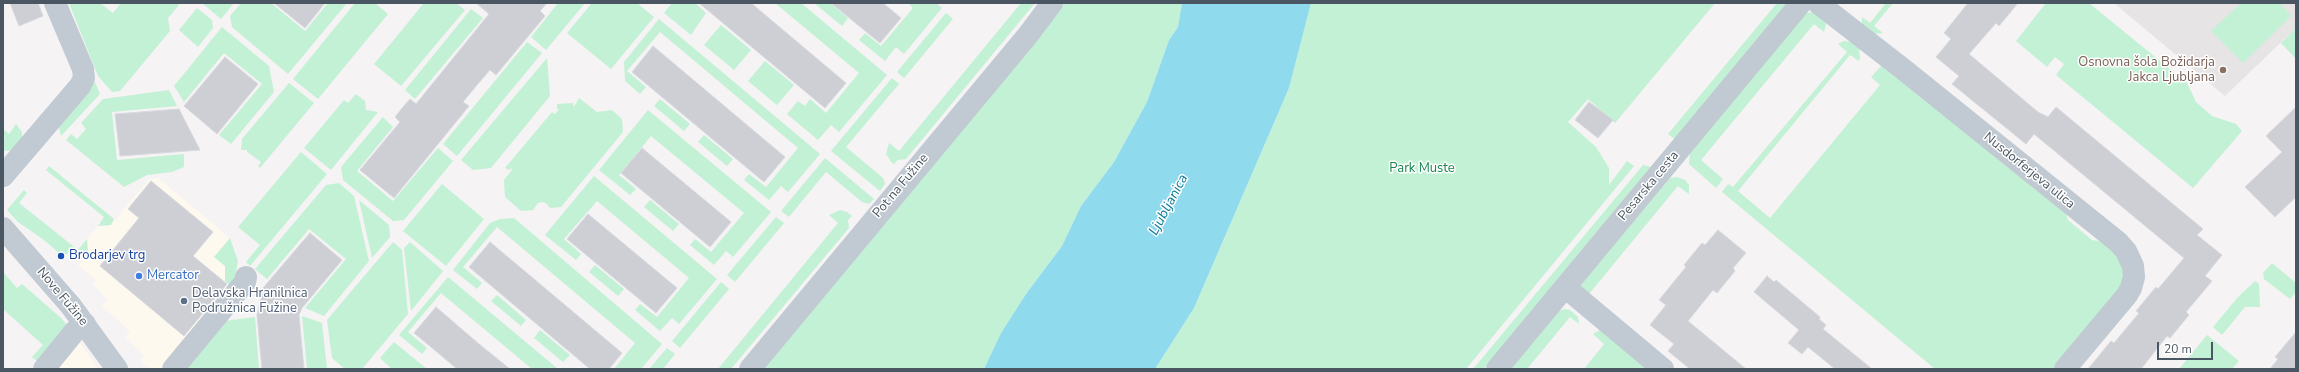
<!DOCTYPE html>
<html>
<head>
<meta charset="utf-8">
<style>
	body { margin:0 }
	#map { position:relative; width:2299px; height:372px; overflow:hidden; background:#f5f3f3; font-family:"Nunito Sans",sans-serif }
	canvas { display:block }
	.frame { position:absolute; inset:0; border:4px solid #4a5661; pointer-events:none }
	.scale { position:absolute; left:2157px; top:342px; width:56px; height:18px; box-sizing:border-box; border:2px solid #4a5661; border-top:0; padding-left:5px; font-size:12px; line-height:14px; white-space:nowrap; color:#4a5661; -webkit-text-stroke:3px #fff; paint-order:stroke }
</style>
</head>
<body>
<div id="map">
<canvas width="2299" height="372"></canvas>
<div class="frame"></div>
<div class="scale">20 m</div>
</div>
<script>
const ctx = document.querySelector('canvas').getContext('2d');
ctx.lineJoin = 'round';
function fill(path, color) { ctx.fillStyle = color; ctx.fill(path, 'evenodd'); }
const shape = rows => new Path2D(rows.map(r => 'M' + r).join(''));
function stroke(path, color, width, dash) { ctx.strokeStyle = color; ctx.lineWidth = width; ctx.lineCap = dash ? 'butt' : 'round'; ctx.setLineDash(dash || []); ctx.stroke(path); }
function drawText(font, color, halo, rows, align = 'center') {
  ctx.font = font + ' "Nunito Sans",sans-serif'; ctx.lineWidth = 3; ctx.setLineDash([]); ctx.textBaseline = 'middle'; ctx.strokeStyle = halo; ctx.fillStyle = color; for (const [text, x, y, turn = 0] of rows) {
    ctx.save(); ctx.translate(x, y); ctx.rotate((+turn || 0) * Math.PI / 180); ctx.textAlign = isNaN(turn) ? turn : align; if (halo) ctx.strokeText(text, 0, 0); ctx.fillText(text, 0, 0); ctx.restore();
  }
}
fill(shape([
	[158,178,230,238,238,261,233,289,167,369,150,369,140,361,144,355,125,337,130,331,102,306,107,300,93,284,96,280,78,265,88,253,87,239,98,226,111,225,149,179],
	[76,337,98,369,49,369]
]), '#fdf9ef');
fill(shape([
	[2114,3,2296,3,2296,28,2225,96]
]), '#e6e4e5');
fill(shape([
	[69,3,100,3,113,13,121,3,178,3,179,5,168,18,170,31,120,91,112,92,98,76],
	[202,3,234,3,221,19],
	[241,3,271,3,305,31,328,3,347,3,288,74,232,27,230,16],
	[355,3,375,3,388,14,318,99,293,79],
	[424,3,456,3,465,10,401,86,374,64],
	[558,3,585,3,546,50,531,37],
	[592,3,637,3,654,17,611,69,567,33],
	[672,3,695,3,706,13,691,35,664,13],
	[775,3,801,3,887,75,839,132,831,125,818,140,787,114,798,101,805,106,810,99,826,113,859,73],
	[814,3,830,3,848,18,842,26],
	[908,3,936,3,942,8,904,54,896,47,885,61,859,40,865,33,881,46,913,8],
	[1021,3,1035,3,906,159,898,160,894,164,892,163,886,154,889,143,899,151],
	[1062,3,1182,3,1178,27,1169,40,1147,102,1114,162,1081,206,1062,246,1026,294,1001,333,984,369,761,369],
	[1311,3,1715,3,1615,123,1588,99,1568,122,1596,147,1609,168,1609,185,1627,161,1634,166,1466,369,1155,369,1194,308,1289,88],
	[1777,3,1788,3,1675,139,1668,134],
	[1886,3,1893,3,1874,26,1883,33,1874,34,1862,26,1862,17,1870,23],
	[2046,3,2089,3,2187,83,2196,102,2212,116,2236,124,2242,131,2193,188,2056,75,2064,64,2055,57,2047,67,2016,41],
	[2241,3,2280,3,2291,16,2243,63,2211,31],
	[197,8,212,20,213,28,198,47,179,30],
	[471,9,483,18,415,99,405,90],
	[1814,12,1824,20,1826,24,1824,32,1814,24,1701,160,1723,179,1716,188,1689,164,1690,152,1806,13],
	[946,13,953,19,904,78,897,72],
	[659,19,820,154,788,192,781,186,769,200,744,180,749,174,766,187,798,148,660,32,627,71,646,87,640,94,625,81,624,62],
	[721,25,751,50,734,70,704,45],
	[222,27,269,66,274,92,231,144,219,135,262,84,224,53,184,102,174,86],
	[2296,28,2296,59,2281,43],
	[1844,41,1851,42,1859,48,1860,57,1859,61,1850,55,1738,191,1770,218,1880,85,1871,77,1883,64,2064,207,2068,220,2092,240,2110,243,2115,247,2127,280,2059,369,1935,369,1722,192,1728,184,1733,187,1847,52,1838,44],
	[527,42,542,53,457,156,443,144],
	[547,58,550,96,491,168,473,170,461,160],
	[765,61,794,85,777,105,748,81],
	[892,78,899,84,846,147,883,178,885,184,880,191,831,151],
	[95,82,100,94,61,136,59,128,61,120],
	[289,83,314,103,260,168,258,166,261,162,247,152,247,150,241,150,242,139],
	[169,90,177,106,112,112,117,160,184,154,184,167,172,172,147,175,124,187,66,140,71,134,77,139,86,129,81,123,103,99],
	[356,94,365,101,366,110,378,112,331,170,304,148,344,100,348,103],
	[579,98,597,112,612,110,622,119,623,132,561,207,550,208,546,203,542,202,538,203,533,210,521,211,505,197,504,180,512,170,511,168,509,170,505,168,552,112,555,114,559,109,557,109,557,104,573,103,574,107],
	[660,99,690,124,684,131,654,106],
	[648,110,771,212,733,257,726,251,714,265,690,245,695,239,711,252,744,213,651,136,619,175,636,189,630,195,599,170],
	[383,117,393,127,357,171,393,201,438,148,453,161,404,220,393,221,343,180,341,167],
	[16,124,22,132,22,138,13,150,3,151,3,141,5,138,3,136,3,129,9,134],
	[704,135,733,159,727,166,698,142],
	[301,152,327,174,250,266,246,262,260,245,238,227],
	[825,158,874,199,869,204,862,202,826,172,789,217,781,211],
	[1643,165,1651,167,1484,369,1473,369],
	[49,166,114,219,111,225,98,226,104,217,46,170],
	[594,176,717,279,679,324,672,318,660,331,635,310,640,304,657,317,689,278,597,201,564,239,581,254,576,260,545,235],
	[1677,177,1685,180,1689,185,1689,194,1678,186,1589,294,1580,285,1670,178],
	[339,183,354,196,369,261,324,316,305,308,346,259,309,229,267,279,255,269,326,185],
	[442,184,484,219,446,266,403,231],
	[24,190,27,193,19,203,73,246,78,250,87,239,88,253,84,258,72,248,65,256,61,252,59,253,44,240,18,222,7,210],
	[359,200,389,225,390,237,372,258],
	[650,200,679,224,673,231,644,207],
	[840,210,847,212,852,216,848,220,849,228,731,369,718,369,838,223,829,215],
	[776,217,784,223,735,282,727,275],
	[514,218,662,344,641,369,614,369,635,343,497,227,463,267,482,283,477,289,453,270,490,223,500,219],
	[230,238,238,261,233,289,225,281,225,266,214,257],
	[393,242,402,250,408,314,362,369,345,369,332,358,327,320],
	[410,242,443,271,411,311,404,248],
	[2272,263,2296,283,2296,292,2290,299,2264,279,2263,273],
	[595,265,624,289,618,296,589,272],
	[3,272,17,288,22,284,61,318,71,330,42,365,32,357,43,345,3,309],
	[448,277,558,369,532,369,441,293,408,332,427,348,422,354,399,335],
	[2255,281,2259,284,2260,307,2245,307,2222,335,2213,327,2238,297],
	[721,282,729,289,680,348,672,341],
	[497,295,526,320,521,326,491,301],
	[1564,309,1570,310,1578,317,1579,324,1570,317,1527,369,1510,369,1559,311],
	[302,316,322,323,327,369,307,369],
	[255,317,259,369,188,368,217,322],
	[1602,329,1656,369,1584,369,1604,344,1593,334],
	[540,330,570,355,563,362,534,338],
	[2207,335,2239,361,2232,369,2179,369],
	[394,342,427,369,392,369,380,358],
	[667,348,675,354,663,369,649,369]
]), '#c3f1d5');
fill(shape([
	[1182,3,1311,3,1289,88,1194,308,1155,369,984,369,1001,333,1026,294,1062,246,1081,206,1114,162,1147,102,1169,40,1178,27]
]), '#90daee');
const building = shape([
	[10,3,38,3,43,16,19,26,10,3],
	[274,3,325,3,305,28,274,3],
	[476,3,547,3,540,11,545,16,496,75,490,70,477,85,463,102,469,106,394,198,360,170,400,122,395,117,403,107,410,99,416,104,489,14,476,3],
	[699,3,751,3,846,83,825,108,699,3],
	[831,3,883,3,901,18,880,43,831,3],
	[1968,3,2018,3,1999,26,1996,23,1969,54,2038,112,2048,117,2056,107,2203,229,2197,235,2222,255,2205,276,2212,281,2186,312,2189,315,2170,338,2167,336,2141,369,2088,369,2111,341,2114,343,2139,313,2136,311,2156,287,2158,289,2184,258,2034,134,2026,144,1952,84,1959,76,1936,57,1951,39,1944,33,1968,3],
	[653,46,785,157,764,182,632,72,653,46],
	[225,57,258,84,217,134,184,106,225,57],
	[1589,102,1613,120,1598,138,1575,120,1589,102],
	[2296,107,2296,197,2275,217,2245,187,2282,152,2266,136,2296,107],
	[179,109,200,150,120,156,115,114,179,109],
	[642,148,731,222,710,247,621,173,642,148],
	[151,181,213,232,193,256,227,284,184,336,100,266,139,218,128,209,151,181],
	[588,214,677,288,656,313,567,239,588,214],
	[1718,230,1746,253,1733,268,1735,271,1717,293,1713,290,1688,321,1746,369,1690,369,1668,351,1674,344,1650,325,1666,305,1659,300,1686,267,1684,265,1702,243,1705,245,1718,230],
	[310,233,342,260,302,308,299,315,304,369,262,369,257,315,263,288,310,233],
	[490,242,622,353,609,369,590,369,469,267,490,242],
	[1767,276,1774,282,1776,280,1820,317,1819,319,1826,325,1823,329,1872,369,1835,369,1808,347,1802,354,1788,343,1799,330,1754,292,1767,276],
	[436,307,479,344,510,369,457,369,437,352,414,333,436,307],
	[2296,332,2296,369,2270,369,2278,359,2275,357,2296,332]
]);
fill(building, '#cdcfd5');
stroke(building, '#d7d9de', 1);
stroke(shape([
	[1818,3,1903,69,2118,242,2126,251,2133,266,2134,277,2131,288,2127,295,2065,369],
	[3,176,80,86,84,78,83,69,55,3],
	[3,228,71,306,117,369],
	[1565,287,1663,369],
	[44,369,75,331,85,324],
	[173,369,245,282,246,277],
	[750,369,1028,35,1052,3],
	[1497,369,1801,3]
]), '#c1cad2', 22);
for (const [x, y, r, color] of [
	[2223,70,4,"#8d6e63"],
	[61,256,4,"#1a4fb4"],
	[139,276,4,"#3f7fe0"],
	[184,301,4,"#5c6f8a"]
]) { const dot = new Path2D(); dot.arc(x, y, r, 0, 2 * Math.PI); ctx.fillStyle = color; ctx.fill(dot); stroke(dot, '#fff', 1.5); }
drawText('13px', '#785e54', '#fff', [
	["Osnovna šola Božidarja",2215,63],
	["Jakca Ljubljana",2215,78]
], 'right');
drawText('13px', '#17864f', '#fff', [
	["Park Muste",1422,169]
]);
drawText('13px', '#4a5661', '#fff', [
	["Nusdorferjeva ulica",2029,171,39],
	["Pot na Fužine",901,186,-50],
	["Pesarska cesta",1649,186,-50],
	["Nove Fužine",62,297,50]
]);
drawText('13px', '#164399', '#fff', [
	["Brodarjev trg",69,256]
], 'left');
drawText('13px', '#366cbe', '#fff', [
	["Mercator",147,276]
], 'left');
drawText('13px', '#4e5e75', '#fff', [
	["Delavska Hranilnica",192,294],
	["Podružnica Fužine",192,309]
], 'left');
drawText('italic 14px', '#0c7c9b', '#fff', [
	["Ljubljanica",1169,205,-62]
]);
</script>
</body>
</html>
